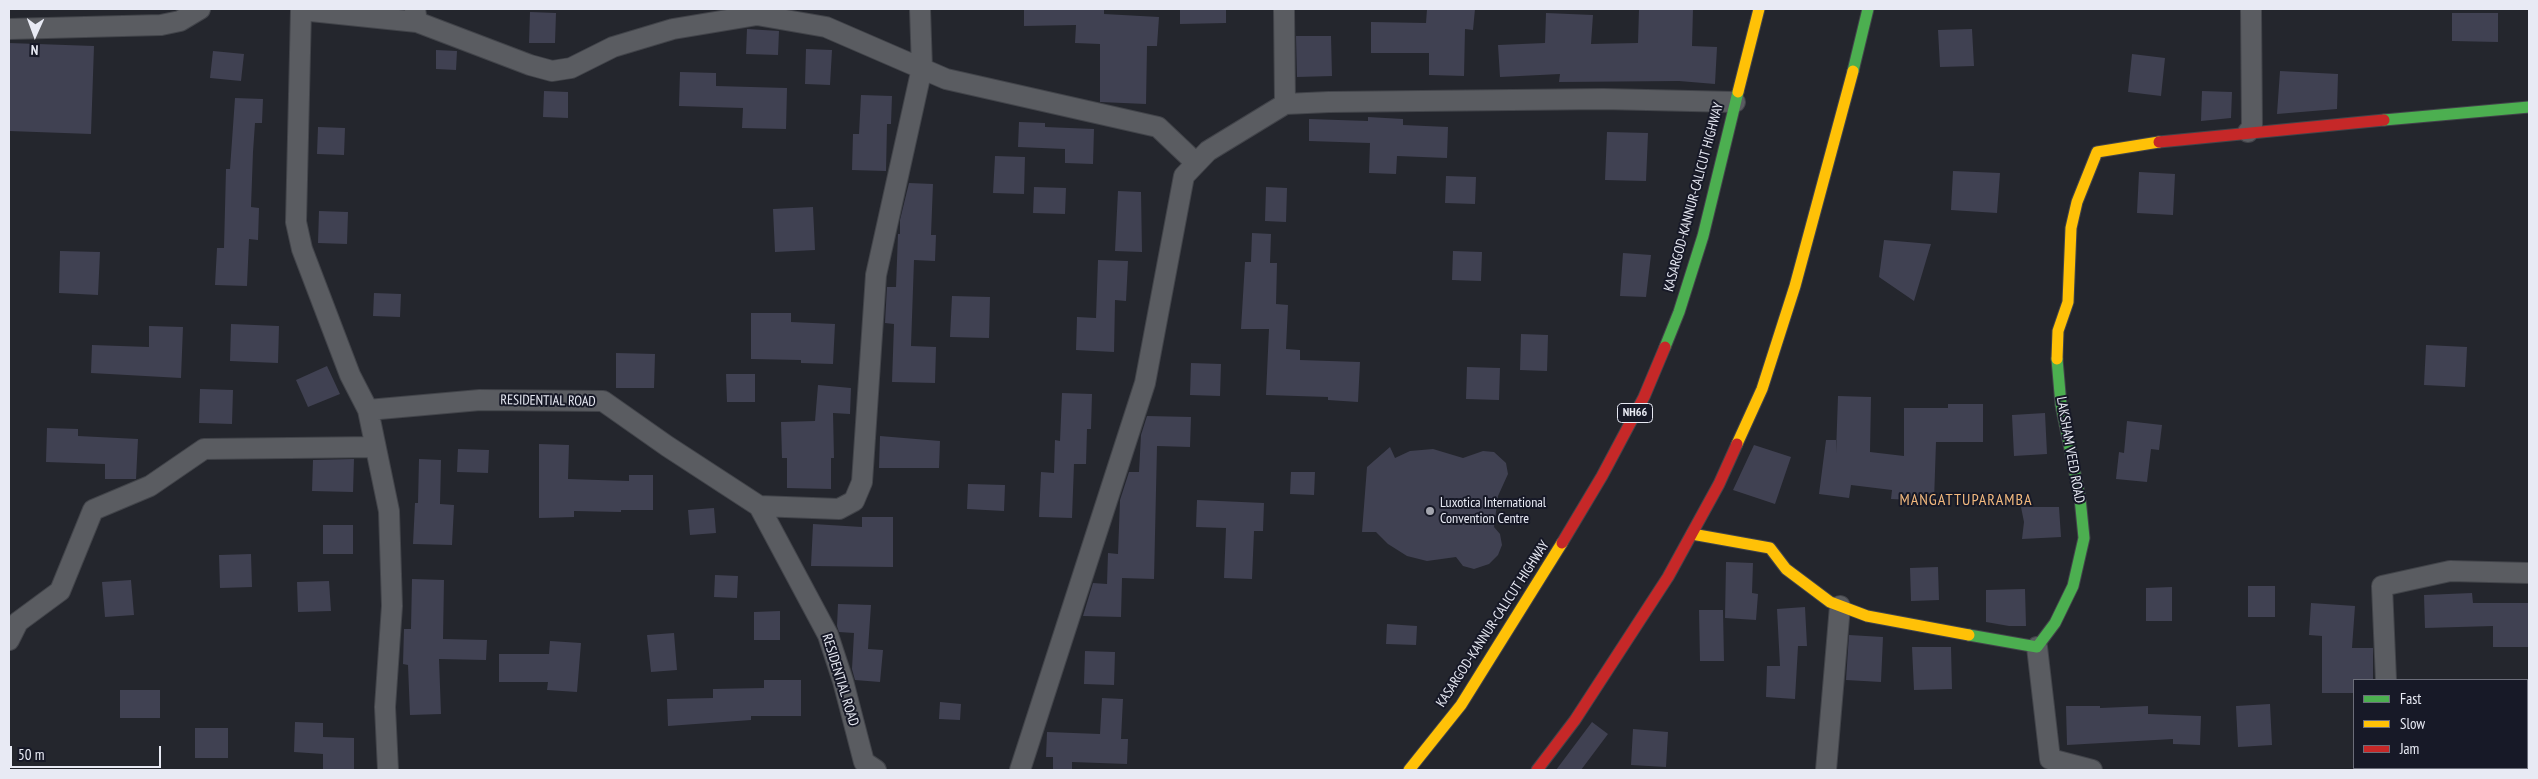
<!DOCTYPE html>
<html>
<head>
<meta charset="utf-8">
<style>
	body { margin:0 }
	#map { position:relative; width:2538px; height:779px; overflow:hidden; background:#24262d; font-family:"PT Sans Narrow",sans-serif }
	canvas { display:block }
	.frame { position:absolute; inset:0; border:10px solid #e8eaf4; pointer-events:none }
	.legend { position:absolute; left:2353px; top:679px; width:175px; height:90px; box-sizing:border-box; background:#171927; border:1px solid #6b6d79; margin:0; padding:6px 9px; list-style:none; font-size:15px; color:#e8eaf4 }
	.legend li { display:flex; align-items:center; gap:10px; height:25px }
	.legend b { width:25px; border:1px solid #6b6d79 }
	.north { position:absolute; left:10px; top:10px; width:50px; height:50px; -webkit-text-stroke:4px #171927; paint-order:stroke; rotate:182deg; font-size:14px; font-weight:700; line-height:20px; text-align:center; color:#e8eaf4 }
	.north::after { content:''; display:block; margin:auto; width:18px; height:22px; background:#e8eaf4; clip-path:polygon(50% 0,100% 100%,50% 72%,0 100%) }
	.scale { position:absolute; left:10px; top:746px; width:151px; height:22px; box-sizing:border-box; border:2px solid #e8eaf4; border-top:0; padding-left:6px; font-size:15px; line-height:18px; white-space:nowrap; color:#e8eaf4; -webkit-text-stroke:4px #171927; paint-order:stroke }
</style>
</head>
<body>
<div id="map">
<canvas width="2538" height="779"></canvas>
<div class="frame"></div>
<ul class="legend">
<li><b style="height:6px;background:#4caf50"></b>Fast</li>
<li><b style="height:6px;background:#ffc107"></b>Slow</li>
<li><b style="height:6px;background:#c62828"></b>Jam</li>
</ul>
<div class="north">N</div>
<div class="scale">50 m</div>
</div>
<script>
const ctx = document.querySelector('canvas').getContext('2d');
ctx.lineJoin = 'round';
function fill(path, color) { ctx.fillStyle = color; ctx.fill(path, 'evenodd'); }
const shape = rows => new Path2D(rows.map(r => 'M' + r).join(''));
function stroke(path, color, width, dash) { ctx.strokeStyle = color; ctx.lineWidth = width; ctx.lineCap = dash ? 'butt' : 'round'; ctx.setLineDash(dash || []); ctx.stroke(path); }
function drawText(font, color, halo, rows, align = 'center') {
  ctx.font = font + ' "PT Sans Narrow",sans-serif'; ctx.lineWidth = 4; ctx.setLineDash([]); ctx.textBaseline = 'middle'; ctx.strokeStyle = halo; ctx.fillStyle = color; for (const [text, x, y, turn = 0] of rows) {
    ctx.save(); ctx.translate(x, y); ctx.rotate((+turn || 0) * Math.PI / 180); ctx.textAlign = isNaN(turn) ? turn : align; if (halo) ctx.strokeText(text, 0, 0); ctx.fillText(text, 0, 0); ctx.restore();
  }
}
fill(shape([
	[1024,9,1104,9,1104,14,1159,17,1157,46,1147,46,1146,104,1100,102,1100,44,1075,43,1076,25,1024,26],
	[1180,9,1226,9,1226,23,1180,24],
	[1427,9,1475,9,1473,30,1465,29,1464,76,1429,75,1429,53,1371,53,1371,22,1426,23],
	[1639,9,1693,9,1692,46,1717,47,1715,84,1679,81,1559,82,1560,74,1500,77,1498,45,1545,43,1546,13,1593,15,1591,44,1638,43],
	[530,12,556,13,555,43,529,43],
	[2452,13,2498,13,2498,42,2452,41],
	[747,29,779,31,778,55,746,54],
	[1972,29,1974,66,1940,67,1938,30],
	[1296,36,1331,36,1332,76,1297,77],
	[9,43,94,46,91,134,9,131],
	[806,49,832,50,830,85,805,84],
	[436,50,457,51,456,70,436,69],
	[213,51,244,54,241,81,210,78],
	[2132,54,2165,58,2161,96,2128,92],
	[2280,71,2338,74,2337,109,2277,114],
	[680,72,716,73,716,86,787,88,786,129,742,128,743,108,679,106],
	[544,91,568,92,568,118,543,117],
	[2202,91,2232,92,2231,118,2201,121],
	[861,95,892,96,891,124,887,124,886,171,852,170,853,134,859,134],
	[235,98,263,99,262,123,255,123,253,152,251,207,259,208,258,240,249,239,247,286,215,285,217,248,224,248,226,169,230,169],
	[1368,117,1403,119,1403,125,1448,127,1447,158,1397,156,1396,174,1369,173,1370,143,1309,141,1309,119,1368,121],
	[1019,122,1045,123,1045,127,1094,129,1093,164,1065,163,1065,149,1018,147],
	[318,127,345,128,344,155,317,154],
	[1607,132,1648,133,1646,181,1605,180],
	[995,156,1025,157,1024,194,993,193],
	[1953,171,2000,173,1997,213,1951,210],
	[2139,172,2175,174,2173,215,2137,213],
	[1446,176,1476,177,1475,204,1445,203],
	[909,183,933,184,931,235,936,235,935,261,914,260,911,346,936,347,935,383,892,382,894,324,885,323,887,287,896,287,898,234,900,234,900,220],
	[1034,187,1066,188,1065,214,1033,213],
	[1266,187,1287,188,1286,222,1265,221],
	[1118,191,1141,192,1142,252,1115,251],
	[813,207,815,250,775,252,773,209],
	[319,211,348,212,347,244,318,243],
	[1252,233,1271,234,1270,263,1277,263,1276,304,1288,305,1286,349,1300,350,1300,360,1360,362,1358,402,1328,400,1328,397,1266,395,1269,329,1241,329,1245,262,1251,262],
	[1884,240,1931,244,1914,301,1879,277],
	[60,251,100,252,98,295,59,293],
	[1453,251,1482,252,1481,281,1452,280],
	[1623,253,1651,255,1646,297,1620,296],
	[1098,260,1128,261,1126,301,1115,300,1114,352,1076,350,1077,317,1096,318],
	[374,293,401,294,400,317,373,316],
	[952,296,990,297,989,338,950,337],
	[751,313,791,313,791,322,835,324,833,364,801,363,801,360,751,359],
	[231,324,279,326,278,363,230,361],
	[149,326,183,327,181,378,91,373,92,345,149,347],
	[1521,334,1548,335,1547,371,1520,370],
	[2426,345,2467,347,2465,387,2424,385],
	[616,353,655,354,654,388,616,388],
	[1191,363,1221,364,1220,396,1190,395],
	[327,366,340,394,308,407,296,380],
	[1467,367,1500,368,1499,400,1466,399],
	[726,374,755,374,755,402,727,402],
	[818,385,851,388,850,414,833,413,834,458,831,458,831,489,787,488,787,458,782,458,781,422,815,421],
	[200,389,233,390,232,424,199,423],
	[1062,393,1092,394,1091,429,1087,429,1086,464,1074,464,1072,518,1039,517,1041,472,1054,473,1055,440,1060,441],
	[1838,396,1871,397,1870,452,1904,456,1904,408,1948,408,1948,404,1983,404,1983,442,1936,442,1934,501,1891,499,1892,490,1851,485,1849,498,1819,494,1826,440,1836,440,1836,453],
	[2045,413,2047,454,2014,456,2012,415],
	[1147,416,1191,417,1190,447,1157,446,1154,579,1122,578,1121,617,1083,616,1093,583,1107,584,1108,553,1118,554,1120,500,1129,472,1139,472,1141,435],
	[2127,421,2162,425,2159,450,2151,449,2147,482,2116,479,2119,452,2124,453],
	[47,428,78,429,78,436,138,439,136,479,105,479,105,464,46,462],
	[880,436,940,441,939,468,879,468],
	[539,444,569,445,568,479,629,481,629,475,653,475,653,510,621,510,621,512,574,511,574,517,539,518],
	[1754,445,1791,457,1775,504,1733,490],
	[1390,447,1395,458,1410,451,1433,449,1463,458,1483,451,1494,452,1506,463,1508,474,1498,496,1494,527,1500,534,1502,545,1498,555,1489,564,1474,569,1463,566,1456,557,1427,561,1407,556,1388,544,1376,532,1362,532,1367,467],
	[458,449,489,450,488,473,457,472],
	[354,459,353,492,312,491,313,460],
	[419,459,441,460,440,504,454,505,452,545,413,544,415,503,418,503],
	[1291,472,1315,472,1314,495,1290,494],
	[968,484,1005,485,1004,511,967,509],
	[1197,500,1264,503,1263,531,1254,531,1252,579,1224,578,1226,528,1196,527],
	[2021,507,2059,507,2061,537,2022,539,2024,522],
	[714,508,716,533,690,535,688,510],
	[862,517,893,517,893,567,811,566,813,524,862,527],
	[323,525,353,525,353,554,323,554],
	[251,554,252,587,220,588,219,555],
	[1726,562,1753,563,1752,593,1758,594,1756,620,1725,618],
	[1938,567,1939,600,1911,601,1910,568],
	[715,575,738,576,737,598,714,597],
	[412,579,444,580,443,639,487,640,486,660,439,659,441,714,410,715,408,665,403,664,404,629,411,629],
	[131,580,134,615,105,617,102,582],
	[329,581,331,611,298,612,297,582],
	[2248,586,2275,586,2275,617,2248,617],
	[2172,587,2172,621,2146,621,2146,588],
	[2025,589,2026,626,2009,626,1986,622,1986,590],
	[2472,593,2473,603,2529,603,2529,647,2493,647,2493,626,2425,628,2424,595],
	[2311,603,2355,606,2352,648,2373,648,2373,680,2354,680,2354,693,2322,693,2322,636,2309,635],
	[838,604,871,605,868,649,883,650,880,682,855,680,852,669,854,633,839,632,837,626],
	[1805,607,1807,646,1798,646,1795,699,1766,697,1767,666,1780,666,1777,609],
	[1699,610,1723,610,1724,661,1700,661],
	[780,611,780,640,754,640,754,612],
	[1387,624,1417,626,1416,645,1386,644],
	[674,633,677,670,651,672,647,635],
	[1849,635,1883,637,1881,682,1846,680],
	[550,641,581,643,577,692,547,690,548,682,499,682,499,654,549,654],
	[1912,647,1951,647,1952,689,1914,690],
	[1085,651,1115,652,1114,685,1084,684],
	[764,680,801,680,801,716,751,716,751,720,668,726,667,699,713,698,713,689,764,688],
	[120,690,160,690,160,718,120,718],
	[1102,698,1123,699,1121,739,1128,739,1127,764,1072,762,1072,770,1053,770,1053,757,1046,757,1047,732,1100,734],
	[940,702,961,704,960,720,939,719],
	[2270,704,2272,745,2238,747,2236,706],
	[2066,706,2100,706,2100,708,2148,706,2148,714,2201,716,2200,745,2173,744,2173,739,2067,745],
	[295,722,323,723,323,737,354,738,354,770,323,770,323,754,294,752],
	[1592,722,1608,734,1581,770,1556,770],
	[195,728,228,728,228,758,195,758],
	[1633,729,1668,732,1666,767,1631,765]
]), '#404152');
const street = shape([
	[415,9,417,22,301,10,296,222,302,249,350,375,368,410,480,400,603,401,667,446,759,506,828,635,843,681,864,762,876,770],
	[1284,9,1285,104,1329,102,1603,99,1735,102],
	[757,15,826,27,946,79,1158,127,1196,163],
	[417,22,530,65,552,71,571,68,613,47,673,29,757,15,756,9],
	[9,29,161,25,180,21,200,9],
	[2248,132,2252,128,2251,9],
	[368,410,389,511,392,606,385,707,388,770],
	[759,506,839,509,854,501,862,482,876,275,922,68,920,9],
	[9,640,18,622,60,591,93,510,150,486,204,449,375,447],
	[2037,647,2050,759,2092,770],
	[2386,680,2382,586,2450,571,2529,573],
	[1020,770,1145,383,1184,176,1208,151,1285,104],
	[1826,770,1840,606],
	[2380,770,2381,768]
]);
const fast = shape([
	[1853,71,1868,9],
	[2384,120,2529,107],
	[1665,347,1679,312,1703,236,1738,92],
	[1969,635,2037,647,2055,623,2073,586,2084,538,2080,498,2061,405,2057,359]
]);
const slow = shape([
	[1738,92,1759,9],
	[2057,359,2058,331,2068,302,2071,228,2077,202,2097,152,2159,142],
	[1737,444,1762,389,1795,286,1853,71],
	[1692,534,1770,548,1786,569,1830,602,1867,616,1969,635],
	[1409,770,1461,705,1562,543]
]);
const jam = shape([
	[2159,142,2384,120],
	[1562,543,1602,476,1644,397,1665,347],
	[1537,770,1575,720,1668,577,1719,484,1737,444]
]);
stroke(street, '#42444a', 22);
stroke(fast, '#42444a', 13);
stroke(slow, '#42444a', 13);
stroke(jam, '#42444a', 13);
stroke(street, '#5a5c61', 20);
stroke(fast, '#4caf50', 11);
stroke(slow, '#ffc107', 11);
stroke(jam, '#c62828', 11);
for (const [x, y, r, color] of [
	[1430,511,5,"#a3a5ae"]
]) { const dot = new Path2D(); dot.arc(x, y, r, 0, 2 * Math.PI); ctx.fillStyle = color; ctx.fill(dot); stroke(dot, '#171927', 2); }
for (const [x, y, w] of [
	[1635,413,35]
]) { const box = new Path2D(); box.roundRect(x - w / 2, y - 9.5, w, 19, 4); ctx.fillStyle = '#171927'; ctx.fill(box); stroke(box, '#e8eaf4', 1); }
drawText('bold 12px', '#e8eaf4', null, [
	["NH66",1635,413]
]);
drawText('14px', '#e8eaf4', '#171927', [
	["KASARGOD-KANNUR-CALICUT HIGHWAY",1694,197,-75],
	["RESIDENTIAL ROAD",548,401,1],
	["LAKSHAM VEED ROAD",2070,450,80],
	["KASARGOD-KANNUR-CALICUT HIGHWAY",1493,624,-57],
	["RESIDENTIAL ROAD",840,680,73]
]);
drawText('14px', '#e8eaf4', '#171927', [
	["Luxotica International",1440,503],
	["Convention Centre",1440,519]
], 'left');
ctx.letterSpacing = '1px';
drawText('16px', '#f1b87d', '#171927', [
	["MANGATTUPARAMBA",1966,500]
]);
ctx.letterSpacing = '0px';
</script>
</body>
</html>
